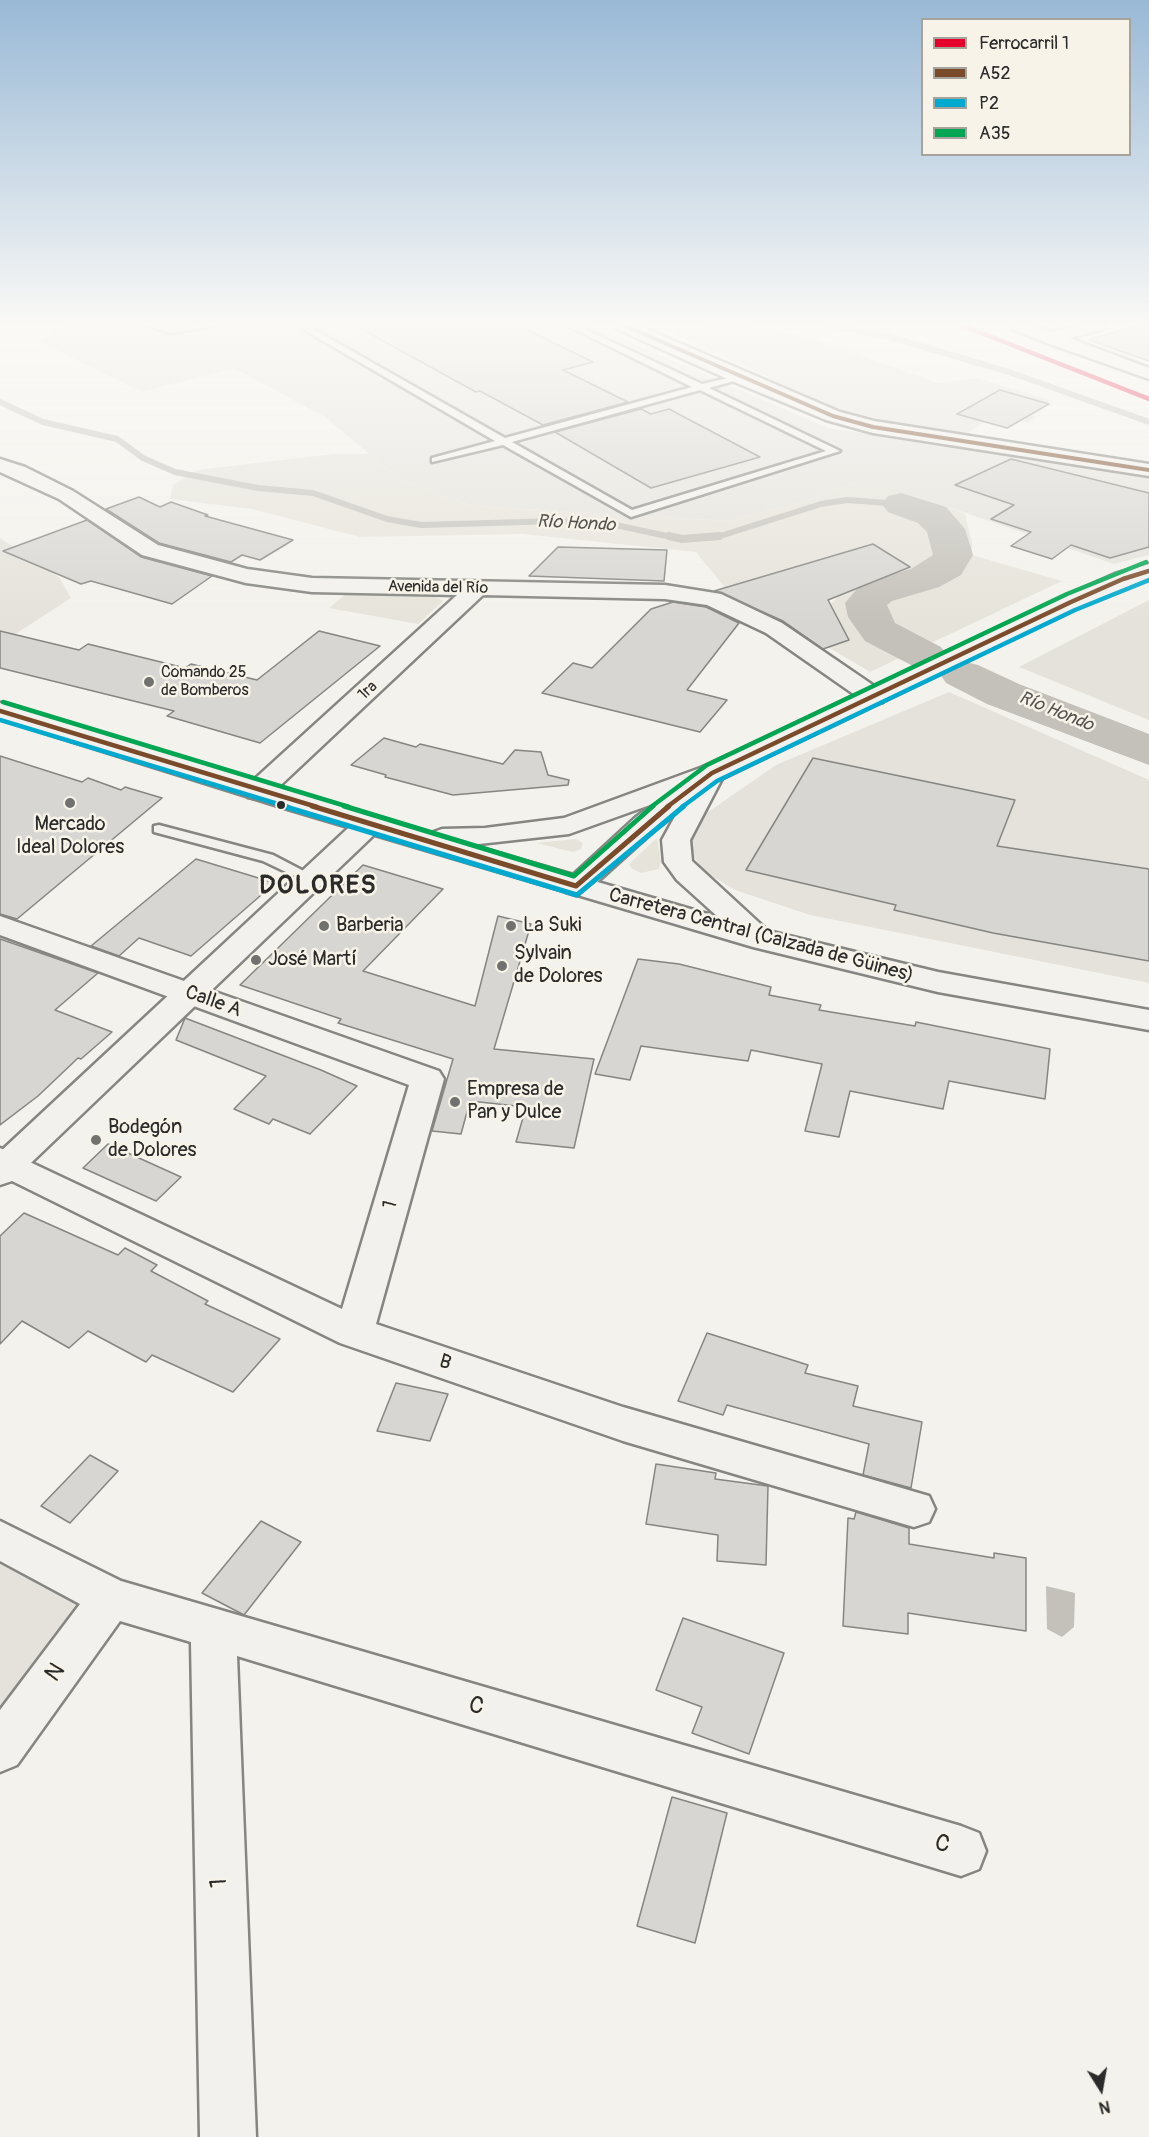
<!DOCTYPE html>
<html>
<head>
<meta charset="utf-8">
<style>
	body { margin:0 }
	#map { position:relative; width:1149px; height:2137px; overflow:hidden; background:#f4f2ec; font-family:Pangolin,sans-serif }
	canvas { display:block }
	.legend { position:absolute; left:921px; top:18px; width:210px; height:138px; box-sizing:border-box; background:#f7f3e8; border:2px solid #a5a39c; margin:0; padding:8px 10px; list-style:none; font-size:18px; color:#2b2b2b }
	.legend li { display:flex; align-items:center; gap:12px; height:30px }
	.legend b { width:30px; border:2px solid #a5a39c }
	.north { position:absolute; left:1071px; top:2059px; width:60px; height:60px; -webkit-text-stroke:4px #f7f3e8; paint-order:stroke; rotate:169deg; font-size:16px; font-weight:700; line-height:24px; text-align:center; color:#2b2b2b }
	.north::after { content:''; display:block; margin:auto; width:21px; height:27px; background:#2b2b2b; clip-path:polygon(50% 0,100% 100%,50% 72%,0 100%) }
</style>
</head>
<body>
<div id="map">
<canvas width="1149" height="2137"></canvas>
<ul class="legend">
<li><b style="height:8px;background:#e4002b"></b>Ferrocarril 1</li>
<li><b style="height:8px;background:#7a4b2a"></b>A52</li>
<li><b style="height:8px;background:#00a9ce"></b>P2</li>
<li><b style="height:8px;background:#00a651"></b>A35</li>
</ul>
<div class="north">N</div>
</div>
<script>
const ctx = document.querySelector('canvas').getContext('2d');
ctx.lineJoin = 'round';
function fill(path, color) { ctx.fillStyle = color; ctx.fill(path, 'evenodd'); }
const shape = rows => new Path2D(rows.map(r => 'M' + r).join(''));
function stroke(path, color, width, dash) { ctx.strokeStyle = color; ctx.lineWidth = width; ctx.lineCap = dash ? 'butt' : 'round'; ctx.setLineDash(dash || []); ctx.stroke(path); }
function drawText(font, color, halo, rows, align = 'center') {
  ctx.font = font + ' Pangolin,sans-serif'; ctx.lineWidth = 5; ctx.setLineDash([]); ctx.textBaseline = 'middle'; ctx.strokeStyle = halo; ctx.fillStyle = color; for (const [text, x, y, turn = 0] of rows) {
    ctx.save(); ctx.translate(x, y); ctx.rotate((+turn || 0) * Math.PI / 180); ctx.textAlign = isNaN(turn) ? turn : align; if (halo) ctx.strokeText(text, 0, 0); ctx.fillText(text, 0, 0); ctx.restore();
  }
}
fill(shape([
	[67,325,590,325,828,428,1149,475,1149,555,1114,564,951,508,855,483,797,503,728,521,473,506,399,479,325,417,234,368,141,392,39,341],
	[709,325,746,325,811,338,938,383,977,378,1051,400,1031,414,1037,417,1028,423,1014,419,1001,426,985,422,963,436,886,421,834,408,674,333],
	[0,538,59,577,71,598,0,644],
	[1149,600,1149,720,1019,667],
	[949,692,1149,780,1149,983,810,915,735,890,700,869,689,843,701,817,776,765],
	[0,1556,107,1613,0,1747]
]), '#e5e2db');
fill(shape([
	[333,454,369,454,399,479,473,506,728,521,797,503,855,483,893,484,965,514,972,543,972,555,1062,581,870,672,828,647,830,605,839,595,910,567,873,544,727,590,696,552,523,534,360,537,252,509,170,499,173,485,197,470],
	[349,591,434,596,443,601,418,624,329,608],
	[657,838,661,861,659,869,641,873,632,869,629,864],
	[576,839,583,843,581,849,573,852,536,843]
]), '#e6e3da');
fill(shape([
	[1046,1586,1075,1593,1074,1627,1062,1637,1047,1629]
]), '#c4c1ba');
stroke(shape([
	[829,325,887,336,1009,372,1149,422],
	[0,402,43,422,117,439,143,458,175,472,258,488,313,493,387,519,421,525,557,521,611,524,676,538],
	[704,538,717,537,821,504,847,500,901,504]
]), '#c4c1ba', 6);
stroke(shape([
	[669,536,682,539,719,536]
]), '#c4c1ba', 8);
fill(shape([
	[901,493,946,507,965,529,973,555,961,575,939,587,892,601,887,605,895,623,941,647,948,656,941,665,926,669,911,665,865,641,848,617,845,603,862,583,911,569,933,555,927,532,918,523,888,512,882,504,888,496,901,493],
	[962,661,978,665,1019,684,1149,734,1149,765,987,704,946,683,940,674,946,665,962,661]
]), '#c4c1ba');
const building = shape([
	[354,325,517,325,593,362,563,370,628,402,543,425,480,391,476,392,354,325],
	[1136,325,1149,325,1149,361,1089,340,1136,325],
	[1000,390,1049,404,1007,428,957,414,1000,390],
	[641,409,651,414,669,409,760,457,651,488,555,432,641,409],
	[1011,459,1149,493,1149,547,1110,558,1071,545,1052,559,1011,546,1031,532,991,519,1014,505,955,485,1011,459],
	[139,497,160,507,171,502,208,515,205,516,293,540,260,560,242,555,231,562,159,543,106,509,139,497],
	[87,520,141,557,212,576,172,604,91,581,81,584,3,551,87,520],
	[873,544,910,567,828,600,849,640,823,649,783,621,714,591,873,544],
	[558,547,667,550,664,581,529,576,558,547],
	[673,602,706,607,739,623,687,690,727,700,700,732,542,693,573,663,592,668,651,609,673,602],
	[0,631,79,650,88,644,185,668,191,664,257,680,319,631,380,646,260,743,167,716,174,711,0,668,0,631],
	[384,738,416,747,420,744,503,764,515,750,541,752,548,775,569,780,568,785,453,795,385,777,386,775,351,765,384,738],
	[0,756,82,782,88,778,121,790,125,787,162,798,17,919,0,914,0,756],
	[813,758,1015,800,997,846,1149,869,1149,961,993,933,894,910,896,905,746,870,813,758],
	[196,859,275,883,191,956,139,938,119,956,91,946,196,859],
	[363,865,443,889,363,971,475,1006,498,916,531,924,494,1049,594,1059,574,1148,516,1142,526,1107,470,1101,461,1134,432,1131,453,1059,338,1023,341,1019,240,985,363,865],
	[0,939,98,973,55,1010,112,1032,81,1059,78,1058,38,1096,0,1125,0,939],
	[638,959,679,964,771,987,769,995,821,1005,819,1010,915,1026,916,1022,1050,1049,1045,1099,949,1081,943,1109,850,1091,839,1137,805,1131,822,1064,751,1050,748,1061,641,1046,630,1080,595,1074,638,959],
	[185,1018,321,1070,357,1086,310,1134,273,1119,269,1124,234,1109,266,1076,176,1040,185,1018],
	[108,1144,181,1177,156,1201,83,1168,108,1144],
	[24,1213,118,1255,125,1248,157,1265,151,1271,208,1301,205,1304,280,1339,233,1392,152,1355,146,1362,88,1331,69,1348,22,1321,0,1344,0,1236,24,1213],
	[707,1333,808,1365,805,1373,858,1386,853,1406,922,1422,911,1488,863,1475,869,1444,727,1405,723,1415,678,1401,707,1333],
	[396,1383,448,1394,430,1441,377,1431,396,1383],
	[90,1455,118,1471,70,1523,41,1506,90,1455],
	[656,1464,716,1473,715,1479,768,1486,766,1565,717,1561,718,1535,646,1524,656,1464],
	[856,1512,909,1528,909,1544,994,1558,994,1553,1026,1558,1026,1631,908,1613,908,1634,843,1626,848,1518,854,1519,856,1512],
	[261,1521,301,1542,244,1615,202,1593,261,1521],
	[683,1618,784,1653,749,1754,692,1733,702,1707,656,1690,683,1618],
	[672,1797,727,1813,695,1943,637,1926,672,1797]
]);
fill(building, '#d7d6d2');
stroke(building, '#858582', 1.5);
const lane = shape([
	[146,325,171,327,218,325,171,333,146,325],
	[296,325,306,325,505,438,692,387,566,325,576,325,702,384,741,375,741,379,709,388,840,451,631,517,503,445,432,462,432,458,495,441,296,325],
	[700,390,826,451,632,510,512,442,700,390],
	[159,825,273,855,319,879,312,883,307,882,263,861,154,832,154,826,159,825]
]);
const street = shape([
	[1010,325,1033,325,1052,332,1079,325,1105,325,1103,329,1069,338,1149,368,1149,379,1044,342,1012,329,1010,325],
	[0,459,25,467,73,491,158,545,247,569,312,578,665,585,721,594,782,623,883,692,886,697,883,702,874,704,865,702,766,633,707,605,665,599,483,595,268,797,258,799,248,797,244,791,248,785,457,595,312,592,246,583,142,555,59,499,0,472,0,459],
	[0,916,439,1071,444,1079,376,1324,623,1407,929,1496,935,1509,929,1522,914,1527,623,1441,340,1343,0,1175,0,1148,342,1309,409,1085,0,935,0,916],
	[0,1521,121,1581,961,1826,979,1833,986,1851,979,1869,961,1876,237,1656,256,2137,200,2137,191,1642,120,1621,17,1765,0,1772,0,1710,80,1604,0,1561,0,1521]
]);
const secondary = shape([
	[615,325,637,325,840,412,874,421,1149,464,1149,476,873,433,826,420,732,381,617,329,615,325],
	[1149,564,1149,578,1079,607,721,779,656,829,586,892,576,895,566,892,561,886,636,817,703,767,1063,597,1115,574,1149,564],
	[369,816,379,818,383,824,379,830,12,1181,0,1185,0,1152,359,818,369,816]
]);
const primary = shape([
	[0,703,431,833,442,829,485,828,564,818,703,767,712,765,721,767,725,773,690,840,692,861,768,931,938,972,1149,1010,1149,1030,938,992,753,947,291,810,0,719,0,703],
	[689,791,662,840,664,862,677,880,718,917,470,845,569,834,689,791]
]);
stroke(lane, '#858582', 5);
stroke(street, '#858582', 5);
stroke(secondary, '#858582', 5);
stroke(primary, '#858582', 5);
fill(lane, '#f2f1ed');
fill(street, '#f2f1ed');
fill(secondary, '#f2f1ed');
fill(primary, '#f2f1ed');
stroke(shape([
	[623,325,833,416,873,427,1149,470]
]), '#7a4b2a', 4);
stroke(shape([
	[0,711,317,807],
	[667,807,712,773,1071,602,1123,579,1149,571]
]), '#7a4b2a', 4.5);
stroke(shape([
	[312,806,576,886,669,806]
]), '#7a4b2a', 5);
stroke(shape([
	[0,720,288,807],
	[682,807,717,781,1075,610,1149,580]
]), '#00a9ce', 4.5);
stroke(shape([
	[283,806,577,895,684,806]
]), '#00a9ce', 5);
stroke(shape([
	[3,702,349,807],
	[651,807,707,765,1067,594,1146,562]
]), '#00a651', 4.5);
stroke(shape([
	[344,806,574,876,653,806]
]), '#00a651', 5);
stroke(shape([
	[961,325,1149,399]
]), '#e4002b', 4.5);
const sky = ctx.createLinearGradient(0, 0, 0, 624);
sky.addColorStop(0, '#99b9d6');
sky.addColorStop(0.52, '#faf9f6');
sky.addColorStop(1, '#faf9f600');
ctx.fillStyle = sky;
ctx.fillRect(0, 0, 1149, 624);
for (const [x, y, r, color] of [
	[149,682,6,"#71716f"],
	[70,803,6,"#71716f"],
	[281,805,5,"#2b2b2b"],
	[324,926,6,"#71716f"],
	[511,926,6,"#71716f"],
	[256,960,6,"#71716f"],
	[502,966,6,"#71716f"],
	[455,1102,6,"#71716f"],
	[96,1140,6,"#71716f"]
]) { const dot = new Path2D(); dot.arc(x, y, r, 0, 2 * Math.PI); ctx.fillStyle = color; ctx.fill(dot); stroke(dot, '#f7f3e8', 2); }
drawText('16px', '#2b2b2b', '#f7f3e8', [
	["Avenida del Río",438,588,1],
	["1ra",368,691,-43]
]);
drawText('16px', '#2b2b2b', '#f7f3e8', [
	["Comando 25",161,673],
	["de Bomberos",161,691]
], 'left');
drawText('italic 18px', '#53524f', '#f7f3e8', [
	["Río Hondo",576,524,3],
	["Río Hondo",1056,712,22]
]);
drawText('20px', '#2b2b2b', '#f7f3e8', [
	["Mercado",70,825,"center"],
	["Ideal Dolores",70,848,"center"],
	["Barberia",336,926],
	["La Suki",523,926],
	["Sylvain",514,954],
	["de Dolores",514,977],
	["José Martí",268,960],
	["Empresa de",467,1090],
	["Pan y Dulce",467,1113],
	["Bodegón",108,1128],
	["de Dolores",108,1151]
], 'left');
drawText('20px', '#2b2b2b', '#f7f3e8', [
	["Carretera Central (Calzada de Güines)",761,936,15],
	["Calle A",213,1002,20],
	["1",391,1205,-74],
	["B",445,1363,19]
]);
drawText('24px', '#2b2b2b', '#f7f3e8', [
	["N",56,1673,-54],
	["C",476,1707,17],
	["C",942,1845,17],
	["1",220,1883,-92]
]);
ctx.letterSpacing = '1.5px';
drawText('bold 26px', '#2b2b2b', '#f7f3e8', [
	["DOLORES",318,886]
]);
ctx.letterSpacing = '0px';
</script>
</body>
</html>
